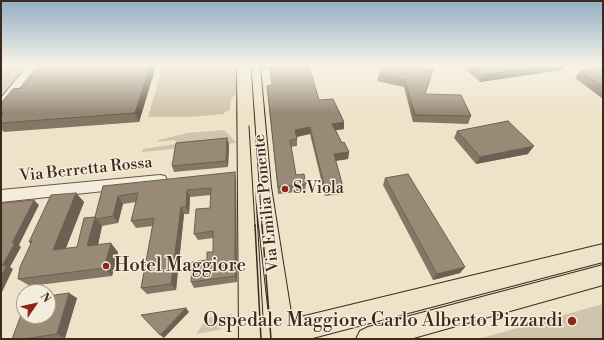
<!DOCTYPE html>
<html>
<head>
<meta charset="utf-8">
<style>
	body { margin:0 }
	#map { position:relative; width:604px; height:340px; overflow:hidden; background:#eee3c9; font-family:"Libre Bodoni",serif }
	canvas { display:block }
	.frame { position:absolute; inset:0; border:2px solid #3c2a1d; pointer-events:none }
	.north { position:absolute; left:16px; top:284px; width:40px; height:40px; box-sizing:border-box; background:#f4eddc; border:1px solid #aa9f90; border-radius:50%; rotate:56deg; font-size:11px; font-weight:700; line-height:16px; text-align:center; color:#3c2a1d }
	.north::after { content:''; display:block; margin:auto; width:14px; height:18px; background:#8f2418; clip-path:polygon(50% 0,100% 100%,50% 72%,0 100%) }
</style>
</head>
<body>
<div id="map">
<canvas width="604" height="340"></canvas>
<div class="frame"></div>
<div class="north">N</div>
</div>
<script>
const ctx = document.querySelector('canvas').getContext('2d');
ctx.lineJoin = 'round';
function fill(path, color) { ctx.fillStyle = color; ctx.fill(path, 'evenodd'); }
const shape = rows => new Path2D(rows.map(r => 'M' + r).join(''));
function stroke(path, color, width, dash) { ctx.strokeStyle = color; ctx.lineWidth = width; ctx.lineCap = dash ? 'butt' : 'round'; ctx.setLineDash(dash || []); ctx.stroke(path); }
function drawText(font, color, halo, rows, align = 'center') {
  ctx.font = font + ' "Libre Bodoni",serif'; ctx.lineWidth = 3; ctx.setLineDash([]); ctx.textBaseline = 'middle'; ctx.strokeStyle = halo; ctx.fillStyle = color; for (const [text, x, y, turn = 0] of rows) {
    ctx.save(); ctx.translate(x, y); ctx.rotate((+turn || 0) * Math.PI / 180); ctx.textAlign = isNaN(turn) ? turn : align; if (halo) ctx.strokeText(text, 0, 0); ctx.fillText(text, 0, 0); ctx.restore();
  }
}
fill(shape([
	[1,66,25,66,1,95],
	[163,66,236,66,236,94,231,99,230,110,224,112,224,114,189,117,148,117],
	[224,130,237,143,142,152,143,149,176,144,177,142,174,140,158,142,159,140,187,133],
	[603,304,603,339,478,339],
	[233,314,219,330,196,334,207,318]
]), '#d0c4ac');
const minor = shape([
	[27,66,32,66,35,68,5,107,1,108,1,98,27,66],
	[587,66,598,66,603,69,603,76,587,66],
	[160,175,165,176,167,180,165,184,160,185,1,202,1,190,160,175]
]);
const major = shape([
	[237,66,248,66,253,158,248,66,260,66,271,187,292,319,603,244,603,262,309,339,239,339,237,66],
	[255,190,270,324,263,325,255,190],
	[603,265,603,285,410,339,356,339,360,331,368,327,603,265]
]);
stroke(minor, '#685848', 2);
stroke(major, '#3c2a1d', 2);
fill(minor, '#f4eddc');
fill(major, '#eee3c9');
stroke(shape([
	[251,66,262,226],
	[249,126,255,226]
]), '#3c2a1d', 1);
stroke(shape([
	[255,225,261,339],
	[262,225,271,339]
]), '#3c2a1d', 1.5);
fill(shape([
	[156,66,139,122,4,132,1,129,1,103,22,88],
	[261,66,309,66,319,100,344,129,336,130,342,143,349,152,348,159,336,161,343,187,342,194,325,196,310,134,297,137,297,146,291,147,296,175,306,184,305,191,278,194,267,86,272,85,270,69,262,69],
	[383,66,425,94,471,116,468,124,413,122,404,87,377,81,379,74],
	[462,66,564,66,561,70,480,82],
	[603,67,603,99,575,78,580,71],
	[457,131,528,154,476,164,454,138],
	[229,144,228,167,174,172,172,166],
	[385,178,465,267,460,273,433,280,383,185],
	[236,179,237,282,194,288,191,282,213,252,213,238,198,240,194,234,210,208,211,195,190,197,189,214,184,214,176,290,147,294,141,288,153,226,136,228,131,221,136,202,123,204,118,223,102,226,98,245,118,252,112,276,30,286,18,279,31,244,29,242,76,193,84,202,66,248,77,247,95,217,103,186],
	[77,298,65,338,60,339,12,339]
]), '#847765');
fill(shape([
	[150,66,156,66,139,122,135,113],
	[551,66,564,66,561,70,480,82,483,75],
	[344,122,344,129,332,131,332,124],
	[310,127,310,134,295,137,295,130],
	[227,138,229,144,228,167,226,161],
	[534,146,528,154,476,164,480,157],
	[349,152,348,159,333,161,334,154],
	[235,172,236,179,237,282,235,276],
	[187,190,190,197,189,214,186,207],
	[76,193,84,202,62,258,53,250],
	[118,196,123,204,118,223,113,216],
	[34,200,39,205,19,245,21,247,10,267,13,269,1,294,1,277,2,266,12,243],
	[181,207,184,214,176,290,171,284],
	[95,217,102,226,96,254,87,246],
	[111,243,118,252,112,276,104,268],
	[465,267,460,273,433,280,437,274],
	[69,293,77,298,65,338,57,334],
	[186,308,189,312,164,338,160,335]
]), '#6b6153');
const building = shape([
	[39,66,150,66,135,113,1,123,1,116,3,113,1,113,1,103,13,89,22,88,39,66],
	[270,66,309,66,319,100,333,99,344,122,332,124,342,143,344,142,349,152,334,154,343,187,325,189,310,127,295,130,297,139,290,140,296,175,304,174,306,184,278,187,267,86,272,85,270,66],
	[383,66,416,66,433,70,425,94,461,95,471,116,415,115,405,80,379,74,383,66],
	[472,66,551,66,483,75,472,66],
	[603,67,603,87,580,71,603,67],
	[508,121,534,146,480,157,457,131,508,121],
	[227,138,226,161,172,166,176,143,227,138],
	[235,172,235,276,191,282,192,262,207,260,207,252,213,252,213,231,194,234,196,209,210,208,211,188,187,190,186,207,181,207,171,284,141,288,154,218,131,221,138,193,118,196,113,216,96,219,95,217,103,186,235,172],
	[408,174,465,267,437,274,385,178,408,174],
	[76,193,53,250,77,247,84,218,95,217,87,246,111,243,104,268,18,279,20,267,32,241,29,242,51,195,76,193],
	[34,200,12,243,15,243,2,266,7,265,1,277,1,203,34,200],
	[69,293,57,334,23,339,12,339,24,307,24,316,48,316,48,296,69,293],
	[186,308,160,335,141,315,186,308]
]);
fill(building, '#998a76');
stroke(building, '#6b6153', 1);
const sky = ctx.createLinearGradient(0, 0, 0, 113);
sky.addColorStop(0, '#92aec4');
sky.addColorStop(0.58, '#f7f2e7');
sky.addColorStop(1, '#f7f2e700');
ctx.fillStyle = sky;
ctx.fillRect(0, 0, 604, 113);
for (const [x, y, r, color] of [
	[285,189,4,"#8f2418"],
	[106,266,4,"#8f2418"],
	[572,321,5,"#8f2418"]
]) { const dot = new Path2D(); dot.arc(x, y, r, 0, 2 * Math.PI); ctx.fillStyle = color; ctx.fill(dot); stroke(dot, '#f4eddc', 1.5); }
drawText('16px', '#3c2a1d', '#f4eddc', [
	["Via Berretta Rossa",86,170,-6],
	["Via Emilia Ponente",267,203,-96]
]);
drawText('16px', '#3c2a1d', '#f4eddc', [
	["S.Viola",293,189]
], 'left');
drawText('19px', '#3c2a1d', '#f4eddc', [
	["Hotel Maggiore",114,266],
	["Ospedale Maggiore Carlo Alberto Pizzardi",563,321,"right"]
], 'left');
</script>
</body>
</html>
